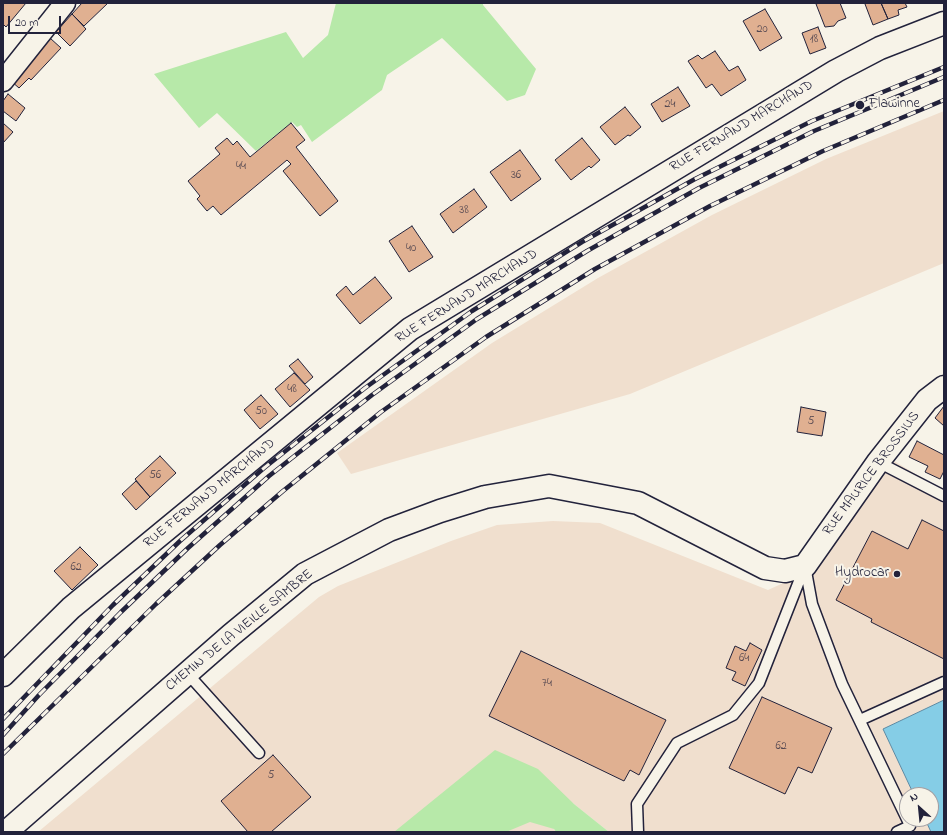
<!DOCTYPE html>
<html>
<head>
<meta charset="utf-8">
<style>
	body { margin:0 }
	#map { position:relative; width:947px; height:835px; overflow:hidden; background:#f7f3e8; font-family:"Indie Flower",sans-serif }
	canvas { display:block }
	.frame { position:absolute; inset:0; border:4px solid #22223b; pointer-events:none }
	.north { position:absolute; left:899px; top:787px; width:40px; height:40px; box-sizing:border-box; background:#f7f3e8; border:1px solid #a29fa3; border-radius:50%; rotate:333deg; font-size:11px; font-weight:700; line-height:16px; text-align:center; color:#22223b }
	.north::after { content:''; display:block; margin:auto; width:14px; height:18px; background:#22223b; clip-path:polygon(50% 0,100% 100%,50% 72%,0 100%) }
	.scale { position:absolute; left:8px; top:16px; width:53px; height:18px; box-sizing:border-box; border:2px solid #22223b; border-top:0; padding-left:5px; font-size:12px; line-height:14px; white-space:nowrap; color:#22223b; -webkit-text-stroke:3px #f7f3e8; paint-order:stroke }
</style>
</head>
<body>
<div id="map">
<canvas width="947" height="835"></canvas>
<div class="frame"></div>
<div class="north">N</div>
<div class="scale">20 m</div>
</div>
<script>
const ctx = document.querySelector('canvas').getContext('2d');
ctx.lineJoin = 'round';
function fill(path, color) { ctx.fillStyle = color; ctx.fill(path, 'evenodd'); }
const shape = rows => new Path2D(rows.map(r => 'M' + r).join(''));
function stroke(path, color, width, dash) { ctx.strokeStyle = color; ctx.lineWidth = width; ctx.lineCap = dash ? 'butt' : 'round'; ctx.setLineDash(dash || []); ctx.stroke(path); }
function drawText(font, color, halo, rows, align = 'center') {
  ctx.font = font + ' "Indie Flower",sans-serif'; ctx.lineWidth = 4; ctx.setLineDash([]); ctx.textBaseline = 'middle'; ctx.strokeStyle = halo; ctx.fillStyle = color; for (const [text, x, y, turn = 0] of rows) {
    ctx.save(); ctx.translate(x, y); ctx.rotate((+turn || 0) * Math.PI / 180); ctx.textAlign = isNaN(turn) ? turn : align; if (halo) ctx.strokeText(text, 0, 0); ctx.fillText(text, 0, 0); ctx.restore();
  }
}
fill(shape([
	[944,111,944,263,630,394,351,474,337,453,492,343,598,278,712,215,826,159],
	[891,459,935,486,944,488,944,700,883,729,914,795,907,795,907,819,925,819,931,832,609,832,574,804,495,751,485,759,541,812,556,832,38,832,319,597,338,586,451,541,497,525,553,521,600,523,768,590,816,568]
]), '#f0dfce');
fill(shape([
	[336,3,483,3,483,5,536,69,525,95,507,101,442,38,387,75,382,90,312,142,301,125,297,127,292,122,256,151,217,113,199,128,154,74,286,32,303,58,328,35],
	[495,750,538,769,574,804,609,832,556,832,554,829,530,822,506,832,394,832]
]), '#b7e9a9');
const water = shape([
	[944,700,944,832,931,832,925,819,931,819,931,795,914,795,883,729,944,700]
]);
fill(water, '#85cde6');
stroke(water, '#5d89a2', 1);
const building = shape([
	[3,3,26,3,6,27,3,24,3,3],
	[82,3,108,3,84,26,72,14,82,3],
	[820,3,840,3,846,18,838,21,834,26,825,27,816,4,820,3],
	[867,3,881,3,888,19,873,25,865,4,867,3],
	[881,3,905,3,907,7,898,10,899,15,888,19,881,3],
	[765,9,782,38,760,51,743,21,765,9],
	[72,14,86,29,70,46,56,32,72,14],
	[818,27,826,48,810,54,802,33,818,27],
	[50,38,61,48,31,80,29,78,19,88,11,81,50,38],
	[715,51,729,71,738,66,746,80,721,96,712,84,706,88,688,61,698,55,702,59,715,51],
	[678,87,690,106,662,122,651,104,678,87],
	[8,94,25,108,16,121,3,111,3,101,8,94],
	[625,107,641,127,630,136,628,135,615,145,600,127,625,107],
	[3,123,13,132,3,143,3,123],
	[291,123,305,140,296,147,338,201,320,216,283,171,291,164,287,160,221,215,213,206,207,211,197,199,200,196,188,181,220,154,215,148,227,138,233,145,237,141,250,157,291,123],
	[582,138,600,160,591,168,589,166,571,180,555,160,582,138],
	[520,150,541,179,511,201,490,172,520,150],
	[474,189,487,207,453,233,440,214,474,189],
	[412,226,433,257,409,272,389,241,412,226],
	[375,277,392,298,360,324,336,295,346,286,353,295,375,277],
	[298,359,313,377,305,384,289,366,298,359],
	[294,373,310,390,290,407,275,389,294,373],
	[261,395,278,414,260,429,244,410,261,395],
	[944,406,944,426,935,418,944,406],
	[801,407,826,412,822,436,797,432,801,407],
	[917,441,944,455,944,471,940,479,925,472,928,466,909,457,917,441],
	[160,456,176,473,150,497,135,479,160,456],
	[136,481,150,497,136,510,122,494,136,481],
	[922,520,944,531,944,659,871,622,872,619,836,600,872,531,908,549,922,520],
	[80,547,98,565,72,590,54,571,80,547],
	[750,643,762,650,745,686,732,680,736,672,726,668,735,646,746,651,750,643],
	[521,651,666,720,639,775,630,770,624,781,489,716,521,651],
	[762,697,832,728,812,773,798,767,785,794,729,768,762,697],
	[273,755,311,797,271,832,248,832,221,801,273,755]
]);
fill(building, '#e0b091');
stroke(building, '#22223b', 1);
const lane = shape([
	[878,462,944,496],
	[805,566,812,604,842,684,907,819],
	[187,673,259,753],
	[860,720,944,682],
	[638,832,637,804,677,743,733,715,759,683,805,566],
	[897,832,910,826,907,819]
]);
const street = shape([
	[3,81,65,3]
]);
const secondary = shape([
	[3,675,71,608,410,329,836,71,880,48,944,23],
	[6,832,231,635,305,574,389,530,440,511,485,497,549,486,638,503,765,568,785,571,805,566,878,462,927,400,944,387]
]);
stroke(lane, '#22223b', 13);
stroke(street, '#22223b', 23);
stroke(secondary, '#22223b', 25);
stroke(lane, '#f7f3e8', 10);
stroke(street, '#f7f3e8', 20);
stroke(secondary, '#f7f3e8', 22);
const rail = shape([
	[3,719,113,605,180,541,264,468,365,388,472,311,582,242,695,179,812,121,944,67],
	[3,735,39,695,121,612,188,548,269,476,372,395,477,319,587,251,699,188,814,131,944,77],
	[3,754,156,604,220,545,283,491,381,412,486,337,595,269,710,206,823,151,944,100]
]);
stroke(rail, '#22223b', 4.5);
stroke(rail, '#f7f3e8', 3, [9]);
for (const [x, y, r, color] of [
	[860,105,5,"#22223b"],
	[897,574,4,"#22223b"]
]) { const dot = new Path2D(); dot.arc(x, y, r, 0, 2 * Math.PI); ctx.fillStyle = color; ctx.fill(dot); stroke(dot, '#f7f3e8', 1.5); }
drawText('12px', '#524650', null, [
	["20",762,30],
	["18",814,40],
	["24",670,105],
	["44",241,167],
	["36",516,176],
	["38",464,211],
	["40",411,249],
	["48",292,390],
	["50",261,412],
	["5",811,422],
	["56",155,476],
	["62",76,568],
	["64",744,659],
	["74",547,684],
	["62",781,747],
	["5",271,776]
]);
drawText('14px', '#22223b', '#f7f3e8', [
	["Flawinne",869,105],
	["Hydrocar",889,574,"right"]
], 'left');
drawText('14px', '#22223b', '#f7f3e8', [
	["RUE FERNAND MARCHAND",742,127,-31],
	["RUE FERNAND MARCHAND",467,297,-32],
	["RUE MAURICE BROSSIUS",872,474,-53],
	["RUE FERNAND MARCHAND",210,494,-39],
	["CHEMIN DE LA VIEILLE SAMBRE",240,631,-39]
]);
</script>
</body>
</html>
